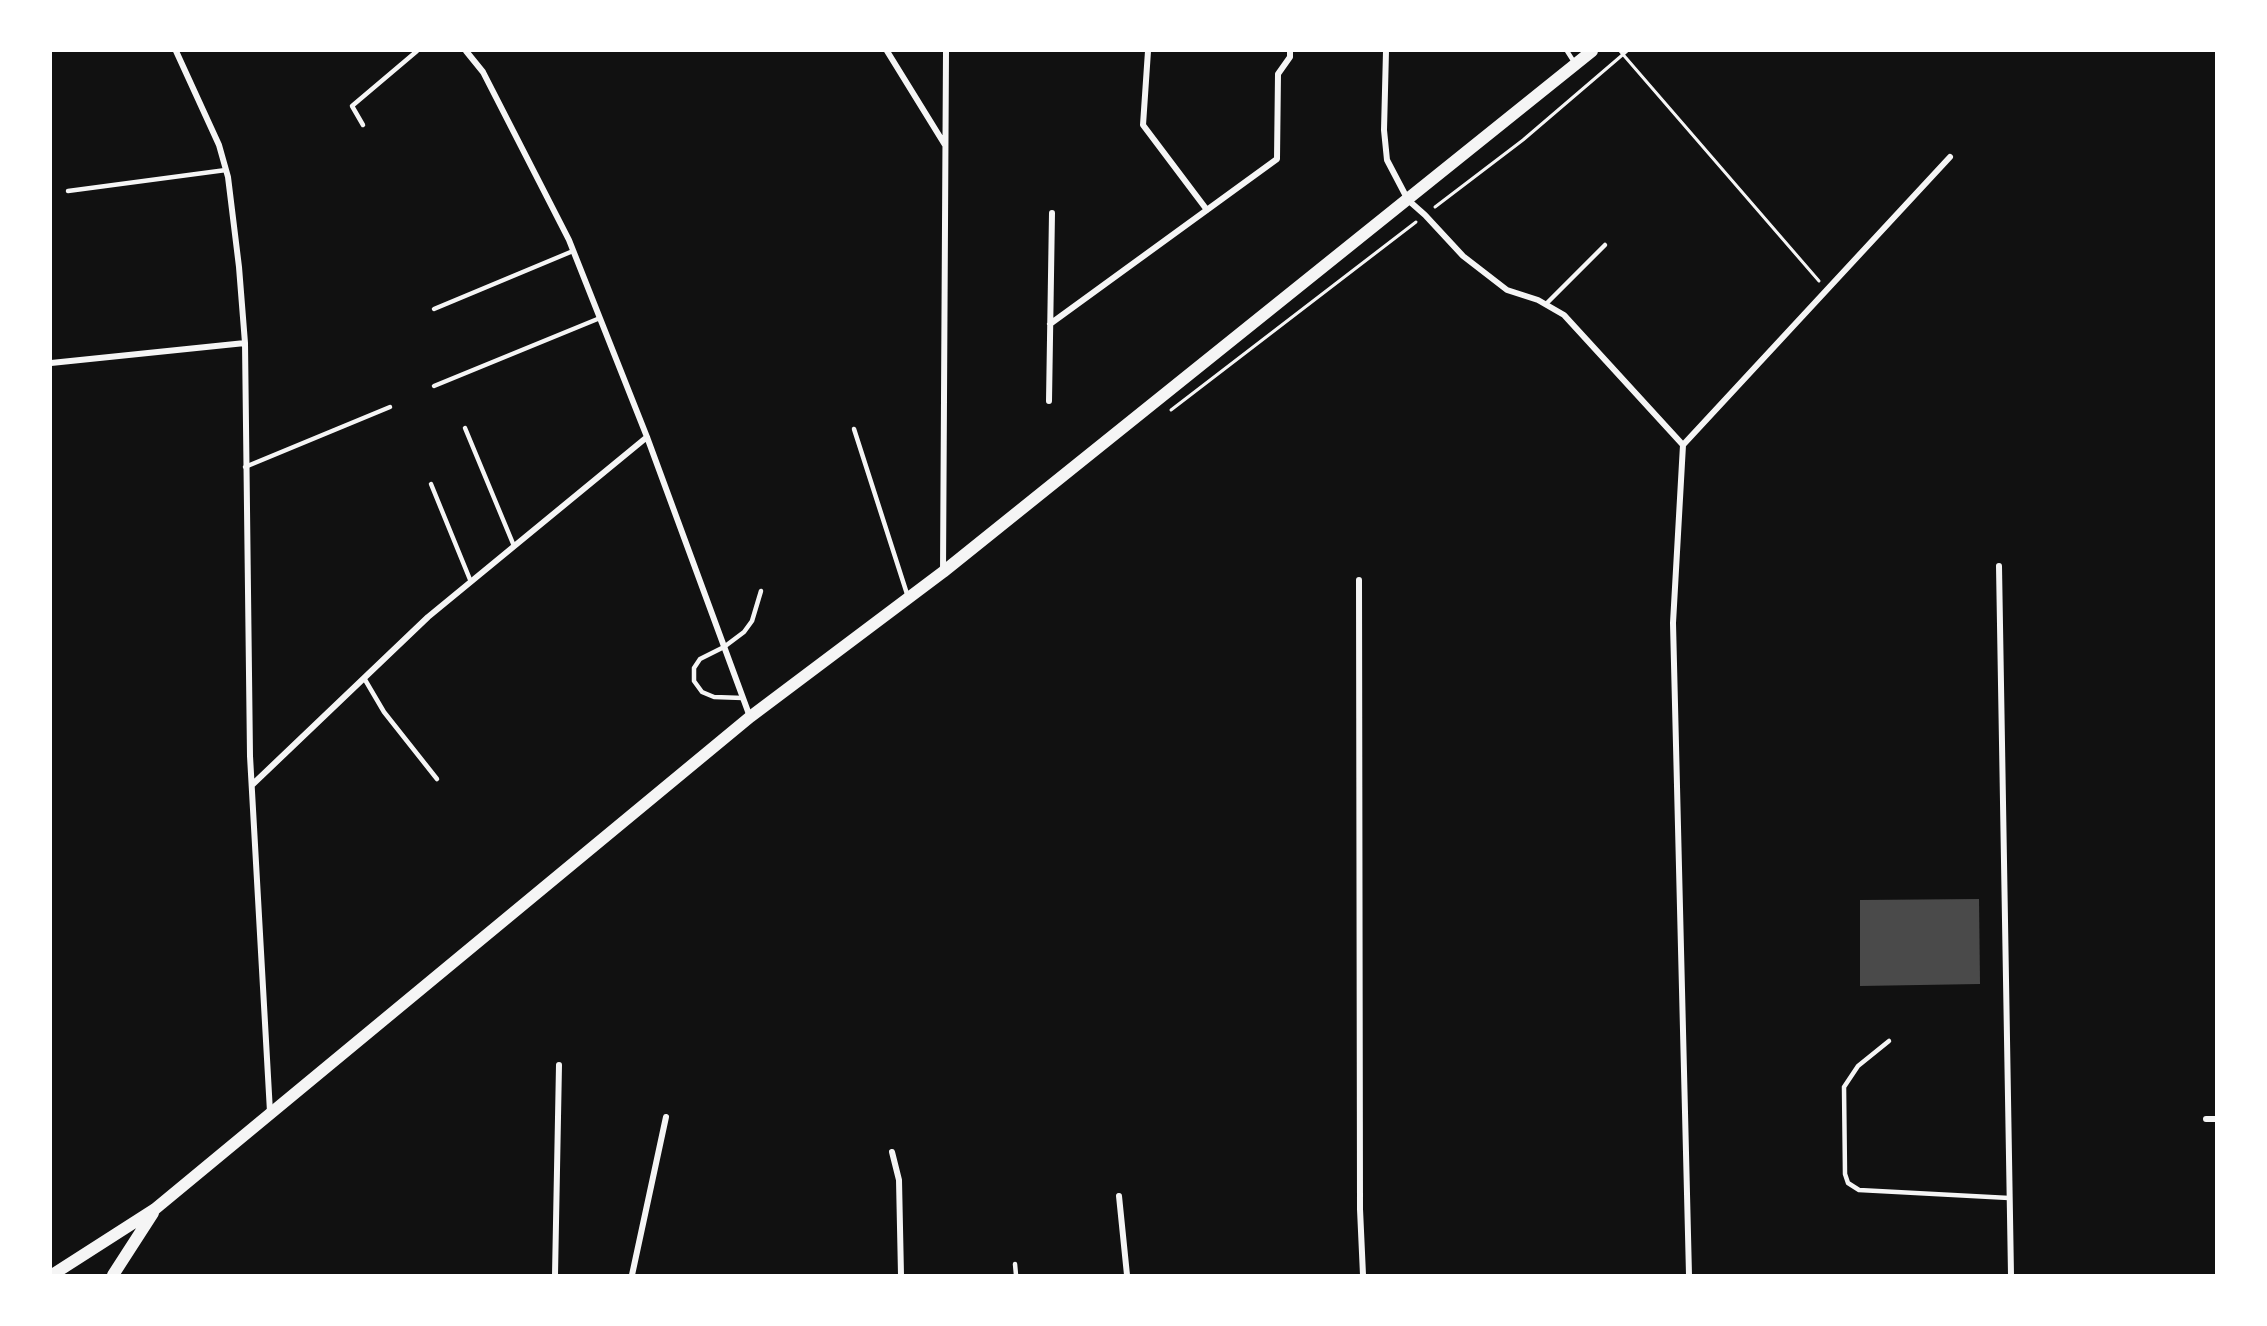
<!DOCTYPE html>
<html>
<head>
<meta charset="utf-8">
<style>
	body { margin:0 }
	#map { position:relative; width:2267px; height:1326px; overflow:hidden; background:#111; font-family:Cabin,sans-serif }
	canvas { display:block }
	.frame { position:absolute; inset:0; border:52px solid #fff; pointer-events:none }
</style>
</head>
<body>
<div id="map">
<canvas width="2267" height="1326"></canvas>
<div class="frame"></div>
</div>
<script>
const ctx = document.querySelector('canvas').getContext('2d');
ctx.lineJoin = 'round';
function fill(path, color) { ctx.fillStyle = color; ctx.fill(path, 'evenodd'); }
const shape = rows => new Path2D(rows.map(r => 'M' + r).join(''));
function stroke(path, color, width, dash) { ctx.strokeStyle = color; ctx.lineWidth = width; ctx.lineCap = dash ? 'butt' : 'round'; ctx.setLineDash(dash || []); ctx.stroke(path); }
fill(shape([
	[1979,899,1980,984,1860,986,1860,900]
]), '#4a4a4a');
stroke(shape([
	[1620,51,1819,281],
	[1435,207,1523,140,1627,51],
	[1171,410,1416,222]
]), '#f5f5f5', 3);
stroke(shape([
	[1567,51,1574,62],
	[363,125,352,106,417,51],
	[68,191,226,170],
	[1546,304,1605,245],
	[434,309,573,251],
	[434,386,600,318],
	[465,428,514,546],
	[854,429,908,597],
	[245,467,390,407],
	[431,484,471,582],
	[364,678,384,712,437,779],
	[743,698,714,697,702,692,694,681,694,668,700,659,724,647,744,632,752,621,761,591],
	[1889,1041,1858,1066,1844,1087,1845,1174,1848,1183,1859,1190,2009,1198],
	[1015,1264,1016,1275]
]), '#f5f5f5', 4.5);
stroke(shape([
	[176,51,219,145,228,177,239,267,245,343,250,756,270,1112],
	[466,51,483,72,569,240,647,437,750,717],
	[887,51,945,145],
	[1148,51,1143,125,1207,210],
	[1386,51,1384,130,1387,160,1408,200,1425,215,1463,256,1507,290,1538,300,1564,315,1683,445,1673,623,1689,1275],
	[1050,324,1277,159,1278,74,1290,57,1290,51],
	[51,363,245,343],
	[1049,401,1052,213],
	[1683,445,1950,157],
	[1999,566,2011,1275],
	[943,572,946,51],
	[1359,580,1360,1209,1363,1275],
	[252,785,428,617,647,437],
	[2206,1119,2216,1119],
	[892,1152,899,1180,901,1275],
	[1119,1196,1127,1275],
	[555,1275,559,1065],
	[632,1275,666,1117]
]), '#f5f5f5', 6);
stroke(shape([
	[52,1275,155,1209,750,717,943,572,1592,51],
	[113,1275,153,1213]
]), '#f5f5f5', 12);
</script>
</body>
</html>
